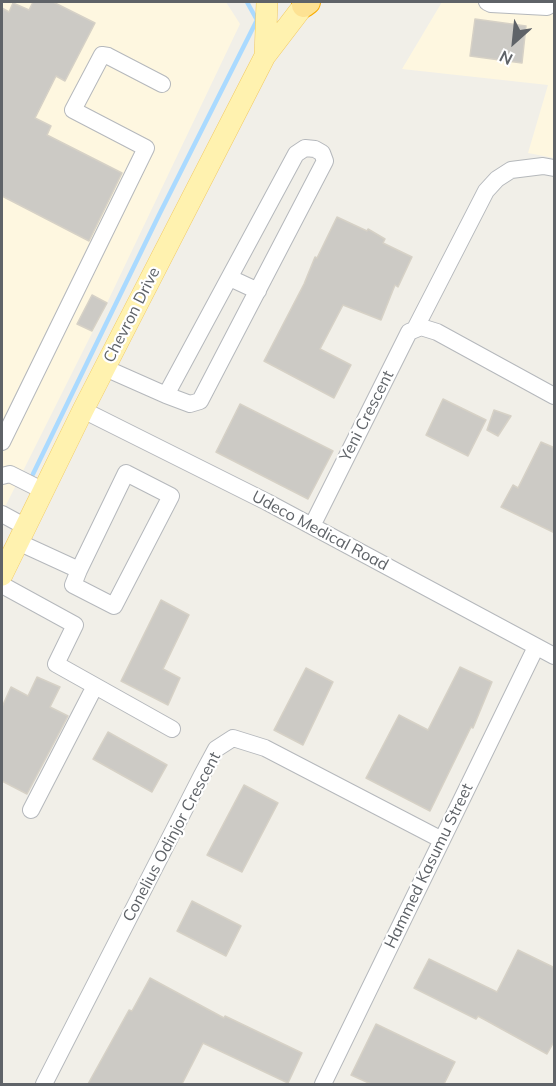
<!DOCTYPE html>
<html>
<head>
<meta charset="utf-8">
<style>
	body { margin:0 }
	#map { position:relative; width:556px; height:1086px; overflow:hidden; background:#f1efe8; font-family:Mulish,sans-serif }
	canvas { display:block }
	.frame { position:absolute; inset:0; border:3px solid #5f6368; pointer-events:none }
	.north { position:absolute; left:484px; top:12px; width:60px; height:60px; -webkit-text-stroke:4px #fff; paint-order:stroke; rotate:207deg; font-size:16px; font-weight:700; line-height:24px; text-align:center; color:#5f6368 }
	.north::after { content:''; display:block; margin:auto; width:21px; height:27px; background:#5f6368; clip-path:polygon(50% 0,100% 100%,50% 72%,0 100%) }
</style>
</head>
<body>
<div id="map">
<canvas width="556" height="1086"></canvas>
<div class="frame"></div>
<div class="north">N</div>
</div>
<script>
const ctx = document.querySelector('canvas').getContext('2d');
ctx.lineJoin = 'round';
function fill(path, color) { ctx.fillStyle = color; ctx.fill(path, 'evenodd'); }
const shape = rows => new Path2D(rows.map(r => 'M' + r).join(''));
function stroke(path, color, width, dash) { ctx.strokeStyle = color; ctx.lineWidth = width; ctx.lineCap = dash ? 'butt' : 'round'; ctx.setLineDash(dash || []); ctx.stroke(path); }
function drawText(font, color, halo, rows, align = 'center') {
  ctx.font = font + ' Mulish,sans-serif'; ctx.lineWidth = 4.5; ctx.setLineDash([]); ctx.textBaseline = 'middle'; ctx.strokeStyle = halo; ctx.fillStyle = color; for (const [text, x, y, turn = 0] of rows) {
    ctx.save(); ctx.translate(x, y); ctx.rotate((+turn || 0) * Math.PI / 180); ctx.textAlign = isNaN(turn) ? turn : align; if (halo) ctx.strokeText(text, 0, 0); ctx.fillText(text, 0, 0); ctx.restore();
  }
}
fill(shape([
	[2,2,226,2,240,24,107,303,2,513],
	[442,2,554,2,554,158,528,153,548,85,402,69]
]), '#fef7e0');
stroke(shape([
	[33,474,159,215,257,20,247,2]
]), '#aadaff', 4.5);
const building = shape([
	[33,2,53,2,95,23,65,81,56,76,35,118,51,126,47,135,122,173,89,241,2,196,2,8,9,12,13,3,29,10,33,2],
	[475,19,526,26,522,63,470,56,475,19],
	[337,217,367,231,368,229,385,239,383,243,412,257,398,287,395,285,381,320,343,305,320,349,351,365,334,398,264,361,304,284,315,257,317,258,337,217],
	[92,295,107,303,92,331,77,324,92,295],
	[443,399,486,420,468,456,426,435,443,399],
	[240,404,333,451,308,499,216,452,240,404],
	[494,410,511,416,498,436,487,430,494,410],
	[541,442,555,448,555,533,501,507,513,485,518,488,541,442],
	[161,600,189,615,163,669,180,678,168,705,121,681,161,600],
	[460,667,492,682,473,728,471,727,430,811,366,778,399,715,428,730,460,667],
	[306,668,333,682,303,745,274,730,306,668],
	[37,677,60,687,50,707,68,716,27,794,2,781,2,707,11,687,28,696,37,677],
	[108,732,167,765,152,792,93,759,108,732],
	[244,785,278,803,242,872,207,855,244,785],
	[192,901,241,926,226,956,177,931,192,901],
	[518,950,555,968,555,1040,547,1054,478,1016,476,1019,414,988,429,959,497,992,518,950],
	[150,978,224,1018,225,1016,302,1053,288,1083,203,1043,182,1084,88,1084,129,1010,132,1011,150,978],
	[376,1024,455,1062,444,1084,371,1084,351,1075,376,1024]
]);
fill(building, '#cccac5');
stroke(building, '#d6d1c6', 1.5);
const minor = shape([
	[487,2,491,4,547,7,554,2],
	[230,278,258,291],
	[415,329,486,191,497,179,511,170,543,166,554,168],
	[105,368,166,395,190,404,200,401,325,161,322,153,315,149,305,148,296,154,166,395],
	[83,410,267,502,554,656],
	[2,442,146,148,73,110,102,55,108,56,162,84],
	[2,476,10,474,44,491],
	[2,514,26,527],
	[312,526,409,332,421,327,437,332,554,396],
	[18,542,79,570,126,473,171,496,114,606,73,585,79,570],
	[2,585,75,625,56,664,172,729],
	[31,810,95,686],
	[44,1084,202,775,216,749,233,738,265,748,442,840],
	[323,1084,536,647]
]);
const major = shape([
	[265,56,267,2],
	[2,575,83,410,265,56,304,5,304,2]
]);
const highway = shape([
	[304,5,308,2]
]);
stroke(minor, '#b5b8bc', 18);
stroke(major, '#f2c960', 22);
stroke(highway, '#f9ab00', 26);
stroke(minor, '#fff', 16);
stroke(major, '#fff2af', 21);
stroke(highway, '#fde293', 24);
drawText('16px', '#5f6368', '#fff', [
	["Chevron Drive",132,315,-63],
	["Yeni Crescent",367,416,-63],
	["Udeco Medical Road",320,531,28],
	["Conelius Odinjor Crescent",172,837,-62],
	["Hammed Kasumu Street",429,866,-64]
]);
</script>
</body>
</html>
